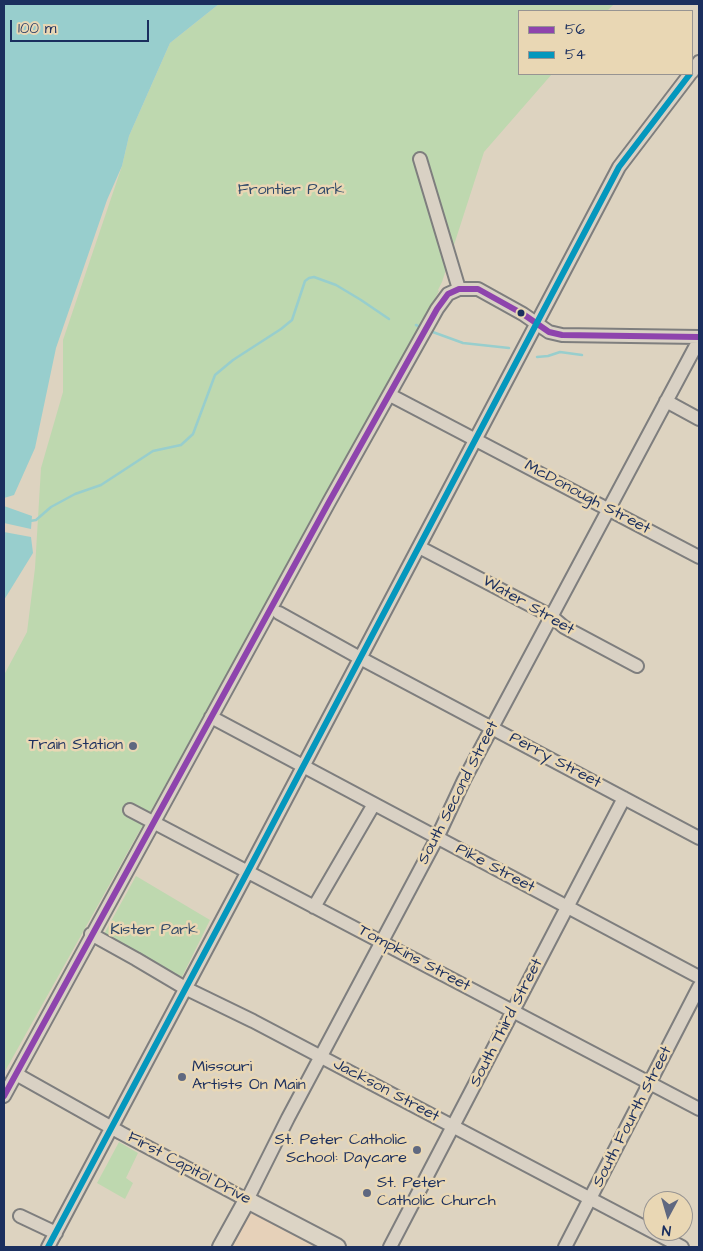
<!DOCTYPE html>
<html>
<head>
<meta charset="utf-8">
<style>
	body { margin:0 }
	#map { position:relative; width:703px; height:1251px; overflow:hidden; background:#ddd3c0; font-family:"Architects Daughter",sans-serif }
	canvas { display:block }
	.frame { position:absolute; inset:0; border:5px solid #1b2f5e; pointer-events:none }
	.legend { position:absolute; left:518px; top:10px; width:175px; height:65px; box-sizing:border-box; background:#e9d7b4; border:1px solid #979492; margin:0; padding:6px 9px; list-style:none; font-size:15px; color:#1b2f5e }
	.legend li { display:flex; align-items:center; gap:10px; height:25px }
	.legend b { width:25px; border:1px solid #979492 }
	.north { position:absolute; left:643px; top:1191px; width:50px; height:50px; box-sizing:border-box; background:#e9d7b4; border:1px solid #979492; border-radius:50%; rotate:186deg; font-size:14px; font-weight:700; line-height:20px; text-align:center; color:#1b2f5e }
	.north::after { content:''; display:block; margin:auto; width:18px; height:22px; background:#5f6880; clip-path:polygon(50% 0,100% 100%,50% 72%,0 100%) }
	.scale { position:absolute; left:10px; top:20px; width:139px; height:22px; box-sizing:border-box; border:2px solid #1b2f5e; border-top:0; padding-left:6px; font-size:15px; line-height:18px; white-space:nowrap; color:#1b2f5e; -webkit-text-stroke:4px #e9d7b4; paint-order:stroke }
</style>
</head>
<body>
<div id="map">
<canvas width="703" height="1251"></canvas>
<div class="frame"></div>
<ul class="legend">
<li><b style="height:6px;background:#8e44ad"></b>56</li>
<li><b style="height:6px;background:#0497bd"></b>54</li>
</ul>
<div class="north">N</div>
<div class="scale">100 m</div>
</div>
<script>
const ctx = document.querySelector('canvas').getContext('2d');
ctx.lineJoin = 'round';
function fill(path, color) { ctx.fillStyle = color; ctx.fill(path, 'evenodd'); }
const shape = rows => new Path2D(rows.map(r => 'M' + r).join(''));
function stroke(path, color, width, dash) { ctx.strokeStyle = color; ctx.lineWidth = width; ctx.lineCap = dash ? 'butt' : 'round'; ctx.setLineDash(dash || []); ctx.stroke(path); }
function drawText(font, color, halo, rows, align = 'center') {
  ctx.font = font + ' "Architects Daughter",sans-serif'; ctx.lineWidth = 5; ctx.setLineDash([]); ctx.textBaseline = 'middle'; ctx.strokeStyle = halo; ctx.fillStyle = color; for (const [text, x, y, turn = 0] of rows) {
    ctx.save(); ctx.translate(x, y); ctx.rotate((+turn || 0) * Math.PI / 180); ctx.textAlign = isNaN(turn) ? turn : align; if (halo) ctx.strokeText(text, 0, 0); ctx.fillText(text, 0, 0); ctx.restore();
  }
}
fill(shape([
	[250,1210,319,1247,230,1247]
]), '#e6d1b9');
fill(shape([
	[219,4,614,4,607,11,519,11,519,74,552,74,484,152,442,282,438,290,439,291,266,605,4,1073,4,675,27,632,35,568,41,468,63,392,63,340,122,166,129,136,170,43],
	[136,876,210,920,177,987,98,945],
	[119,1142,138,1153,126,1178,133,1183,125,1199,97,1183]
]), '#bed8af');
fill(shape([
	[4,4,219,4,170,43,129,136,122,166,107,200,56,348,35,448,14,495,4,498],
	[4,506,32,516,31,529,4,523],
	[4,532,31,537,33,553,4,600]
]), '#98cecd');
stroke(shape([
	[416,325,423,328],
	[430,331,463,343,509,348],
	[537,357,548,356,560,352,582,355],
	[30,521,36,520,51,507,75,494,101,485,153,451,181,445,193,434,215,375,233,360,281,329,292,320,305,281,309,278,314,277,336,285,361,300,389,319]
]), '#98cecd', 2.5);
const minor = shape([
	[692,72,699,62],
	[420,159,459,289],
	[390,395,699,557],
	[666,401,699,419],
	[419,547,551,616,564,627,637,666],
	[279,613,360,658,699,838],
	[211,717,699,977],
	[130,810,699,1109],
	[314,907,374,804],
	[91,934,136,959,185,988,253,1021,682,1247],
	[16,1074,121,1133,247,1200,288,1118,437,838,464,780,699,340],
	[4,1096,329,502,437,309,448,294,459,289,478,289,523,314,549,332,562,335,699,337],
	[20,1216,56,1233],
	[48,1247,248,871,619,167,690,74],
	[390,1247,624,798],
	[565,1247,699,987]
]);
const major = shape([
	[221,1247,247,1200,337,1247]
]);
stroke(minor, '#7e7e7e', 16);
stroke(major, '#7e7e7e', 20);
stroke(minor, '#d9d1c4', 12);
stroke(major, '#dcd4c5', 16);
stroke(shape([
	[4,1096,329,502,437,309,448,294,459,289,478,289,523,314,549,332,562,335,699,337]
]), '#8e44ad', 6);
stroke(shape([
	[48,1247,248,871,619,167,690,74]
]), '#0497bd', 6);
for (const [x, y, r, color] of [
	[521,313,4.5,"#1b2f5e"],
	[133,746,5,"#5f6880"],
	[182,1077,5,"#5f6880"],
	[417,1150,5,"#5f6880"],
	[367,1193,5,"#5f6880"]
]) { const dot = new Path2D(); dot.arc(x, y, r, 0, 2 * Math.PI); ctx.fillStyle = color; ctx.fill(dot); stroke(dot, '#e9d7b4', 2); }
drawText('16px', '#304968', '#e9d7b4', [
	["Frontier Park",291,191],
	["Kister Park",154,931]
]);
drawText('16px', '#1b2f5e', '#e9d7b4', [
	["McDonough Street",587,498,28],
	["Water Street",528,606,30],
	["Perry Street",555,761,28],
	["South Second Street",459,793,-63],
	["Pike Street",495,869,28],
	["Tompkins Street",414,959,28],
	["South Third Street",507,1023,-63],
	["Jackson Street",386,1091,28],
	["South Fourth Street",633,1117,-63],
	["First Capitol Drive",189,1169,28]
]);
drawText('16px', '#1b2f5e', '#e9d7b4', [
	["Train Station",123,746],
	["Missouri",192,1068,"left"],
	["Artists On Main",192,1086,"left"],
	["St. Peter Catholic",407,1141],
	["School: Daycare",407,1159],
	["St. Peter",377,1184,"left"],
	["Catholic Church",377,1202,"left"]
], 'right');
</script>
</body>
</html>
